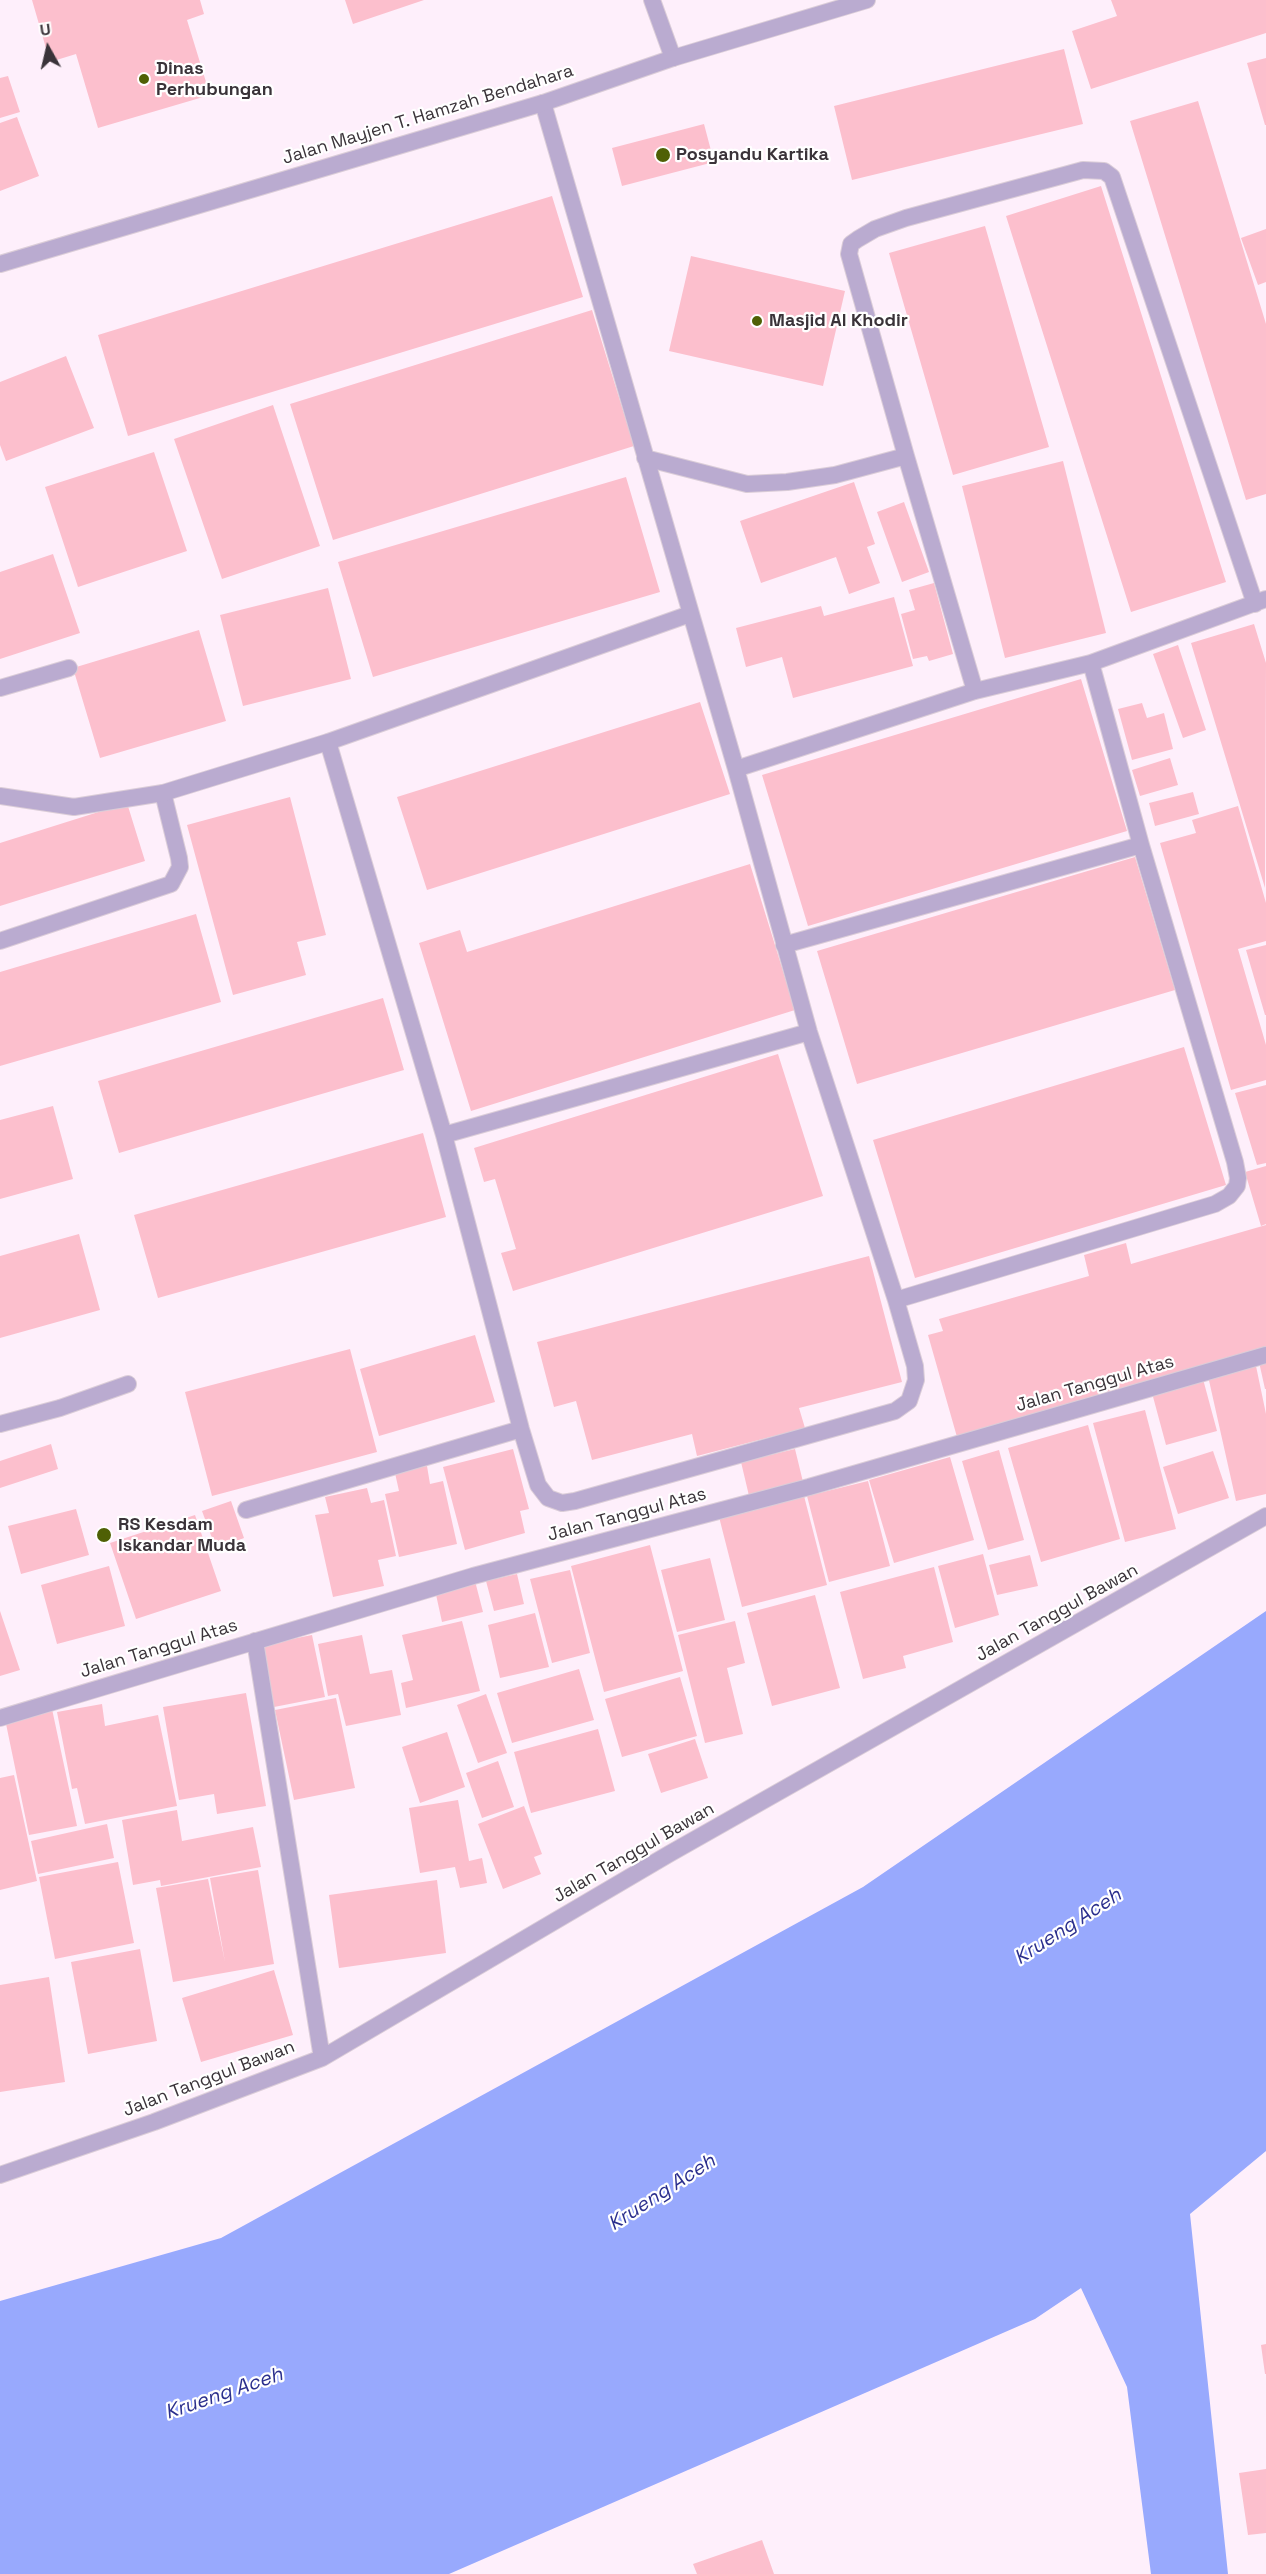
<!DOCTYPE html>
<html>
<head>
<meta charset="utf-8">
<style>
	body { margin:0 }
	#map { position:relative; width:1266px; height:2574px; overflow:hidden; background:#feeffb; font-family:"Space Grotesk",sans-serif }
	canvas { display:block }
	.north { position:absolute; left:18px; top:18px; width:60px; height:60px; -webkit-text-stroke:4px #fff; paint-order:stroke; rotate:352deg; font-size:16px; font-weight:700; line-height:24px; text-align:center; color:#3a3339 }
	.north::after { content:''; display:block; margin:auto; width:21px; height:27px; background:#3a3339; clip-path:polygon(50% 0,100% 100%,50% 72%,0 100%) }
</style>
</head>
<body>
<div id="map">
<canvas width="1266" height="2574"></canvas>
<div class="north">U</div>
</div>
<script>
const ctx = document.querySelector('canvas').getContext('2d');
ctx.lineJoin = 'round';
function fill(path, color) { ctx.fillStyle = color; ctx.fill(path, 'evenodd'); }
const shape = rows => new Path2D(rows.map(r => 'M' + r).join(''));
function stroke(path, color, width, dash) { ctx.strokeStyle = color; ctx.lineWidth = width; ctx.lineCap = dash ? 'butt' : 'round'; ctx.setLineDash(dash || []); ctx.stroke(path); }
function drawText(font, color, halo, rows, align = 'center') {
  ctx.font = font + ' "Space Grotesk",sans-serif'; ctx.lineWidth = 4.5; ctx.setLineDash([]); ctx.textBaseline = 'middle'; ctx.strokeStyle = halo; ctx.fillStyle = color; for (const [text, x, y, turn = 0] of rows) {
    ctx.save(); ctx.translate(x, y); ctx.rotate((+turn || 0) * Math.PI / 180); ctx.textAlign = isNaN(turn) ? turn : align; if (halo) ctx.strokeText(text, 0, 0); ctx.fillText(text, 0, 0); ctx.restore();
  }
}
fill(shape([
	[1266,1611,1266,2151,1190,2214,1228,2574,1151,2574,1127,2387,1081,2288,1035,2319,449,2574,0,2574,0,2301,221,2238,863,1887]
]), '#98a9fd');
fill(shape([
	[32,0,200,0,204,14,187,20,210,95,98,128,76,54,50,62],
	[345,0,424,0,353,24],
	[1111,0,1266,0,1266,33,1091,89,1072,31,1117,16],
	[1064,49,1083,124,852,180,834,106],
	[1266,58,1266,125,1265,125,1247,63],
	[8,76,20,112,0,118,0,78],
	[1198,101,1266,324,1266,494,1246,500,1130,121],
	[17,117,39,176,0,191,0,123],
	[704,124,714,162,622,186,612,148],
	[1101,186,1226,582,1131,612,1006,216],
	[552,196,583,297,128,436,98,335],
	[985,226,1049,447,953,475,889,253],
	[1266,229,1266,282,1258,285,1241,238],
	[691,256,845,291,823,386,669,351],
	[592,310,634,446,333,540,290,404],
	[66,356,94,428,6,461,0,445,0,382],
	[273,405,320,546,222,579,174,439],
	[154,452,187,551,78,587,45,487],
	[1063,461,1106,633,1005,658,962,486],
	[626,477,660,592,373,677,338,562],
	[854,482,875,544,867,547,880,583,849,594,836,557,761,583,740,521],
	[904,502,929,572,902,582,877,512],
	[53,554,80,633,0,659,0,572],
	[934,583,953,654,929,661,927,656,913,659,901,614,915,610,909,590],
	[328,588,351,679,243,706,220,615],
	[894,597,913,666,793,698,782,657,746,667,736,628,821,606,824,616],
	[1254,624,1266,663,1265,888,1191,643],
	[199,630,226,721,100,758,73,668],
	[1178,645,1206,730,1183,738,1153,654],
	[1081,679,1127,831,808,926,762,775],
	[700,702,730,794,427,890,397,797],
	[1142,703,1147,718,1164,713,1173,749,1132,760,1118,709],
	[1170,758,1178,785,1140,796,1132,770],
	[1193,792,1199,814,1155,826,1149,803],
	[290,797,326,935,297,942,306,975,233,995,187,825],
	[127,803,145,861,0,906,0,843],
	[1238,806,1266,903,1266,941,1238,949,1266,1045,1266,1080,1231,1090,1160,843,1196,833,1192,820],
	[1135,857,1175,990,857,1084,817,951],
	[750,864,795,1010,471,1111,419,943,460,930,467,952],
	[196,914,221,1002,0,1066,0,972],
	[1266,945,1266,1015,1265,1015,1246,950],
	[383,998,404,1070,119,1153,98,1081],
	[1184,1047,1226,1185,915,1278,873,1140],
	[778,1054,823,1196,513,1291,501,1253,516,1249,495,1179,484,1182,474,1148],
	[1266,1085,1266,1163,1257,1165,1235,1093],
	[53,1106,73,1179,0,1199,0,1120],
	[423,1133,446,1217,158,1298,134,1215],
	[1266,1166,1266,1224,1261,1226,1245,1172],
	[1266,1225,1266,1348,957,1437,928,1335,943,1331,939,1319,1089,1276,1084,1255,1126,1243,1131,1264],
	[79,1234,100,1310,0,1338,0,1256],
	[869,1256,902,1382,799,1408,805,1428,697,1456,692,1434,592,1460,576,1401,554,1407,537,1342],
	[475,1335,495,1402,379,1436,360,1369],
	[350,1349,377,1452,212,1496,185,1392],
	[1266,1361,1266,1389,1265,1389,1259,1362],
	[1256,1366,1266,1414,1266,1494,1236,1501,1208,1376],
	[1203,1379,1217,1431,1166,1445,1152,1393],
	[1145,1410,1176,1529,1125,1542,1093,1423],
	[1088,1425,1120,1539,1041,1562,1008,1448],
	[51,1444,58,1469,0,1488,0,1461],
	[513,1449,529,1509,520,1511,525,1533,465,1550,443,1467],
	[795,1449,804,1486,750,1500,741,1462],
	[999,1450,1024,1540,988,1550,962,1461],
	[1213,1451,1229,1498,1178,1514,1163,1467],
	[950,1457,974,1540,894,1563,869,1480],
	[427,1466,430,1484,443,1481,457,1544,399,1557,385,1494,399,1491,395,1473],
	[868,1481,890,1566,829,1582,807,1496],
	[367,1488,371,1503,384,1500,396,1556,378,1560,384,1586,333,1597,315,1515,329,1513,325,1497],
	[803,1492,827,1585,742,1607,718,1513],
	[231,1501,244,1538,216,1549,202,1511],
	[76,1509,89,1555,21,1574,8,1526],
	[195,1515,221,1591,136,1619,110,1543],
	[650,1545,683,1671,604,1692,571,1566],
	[983,1554,999,1615,955,1628,938,1566],
	[1030,1555,1038,1586,997,1595,989,1565],
	[710,1558,725,1620,677,1632,661,1570],
	[109,1566,125,1626,57,1644,41,1585],
	[934,1567,953,1642,903,1656,906,1668,863,1679,840,1592],
	[570,1570,590,1653,552,1663,530,1579],
	[517,1574,524,1604,494,1611,486,1581],
	[475,1581,483,1612,442,1622,435,1590],
	[815,1595,840,1688,772,1706,747,1613],
	[0,1611,20,1670,0,1676],
	[535,1613,549,1667,500,1678,488,1625],
	[462,1621,480,1691,406,1708,401,1683,413,1680,402,1635],
	[735,1621,745,1663,727,1668,743,1734,705,1743,678,1635],
	[312,1635,325,1697,274,1707,262,1645],
	[362,1635,370,1674,392,1670,401,1715,346,1726,338,1694,328,1696,318,1644],
	[579,1669,594,1720,512,1743,497,1693],
	[680,1677,697,1736,622,1757,605,1699],
	[246,1693,266,1806,217,1814,214,1794,179,1800,163,1707],
	[486,1694,507,1753,478,1763,457,1705],
	[336,1698,355,1788,294,1800,275,1710],
	[102,1704,105,1726,158,1715,177,1806,85,1824,77,1788,72,1789,57,1712],
	[52,1709,77,1826,29,1835,5,1719],
	[598,1729,615,1791,531,1813,514,1752],
	[447,1732,465,1787,420,1803,402,1747],
	[695,1739,708,1778,661,1793,648,1754],
	[498,1761,514,1807,482,1818,466,1773],
	[14,1775,37,1881,0,1890,0,1778],
	[458,1800,469,1861,482,1858,487,1883,460,1888,455,1867,420,1873,409,1808],
	[524,1806,542,1854,534,1857,541,1874,503,1889,478,1824],
	[177,1810,182,1841,253,1827,261,1867,161,1886,160,1880,133,1885,122,1820],
	[107,1824,114,1858,38,1874,31,1841],
	[118,1862,134,1943,55,1959,39,1877],
	[258,1870,274,1964,173,1982,156,1888,208,1879,225,1962,210,1878],
	[437,1880,446,1953,339,1968,329,1895],
	[140,1949,157,2041,88,2054,71,1962],
	[274,1970,293,2035,201,2062,182,1998],
	[49,1977,65,2082,0,2092,0,1985],
	[1266,2344,1266,2374,1265,2374,1261,2345],
	[1266,2469,1266,2533,1248,2535,1239,2473],
	[762,2540,774,2574,697,2574,693,2564]
]), '#fcbfcd');
const service = shape([
	[0,941,171,884,180,867,179,858,163,793]
]);
const minor = shape([
	[652,0,673,58],
	[645,458,747,484,787,482,835,475,906,456],
	[0,688,69,668],
	[975,691,906,456,849,254,851,244,858,239,875,229,906,218,1083,170,1104,171,1112,177,1255,604],
	[328,742,444,1135,521,1429,538,1485,548,1498,562,1503,575,1501,895,1411,909,1401,916,1380,915,1366,896,1300,809,1032,736,769,543,103],
	[736,769,975,691,1091,663,1266,599],
	[0,796,74,807,163,793,328,742,690,614],
	[784,945,1141,845],
	[444,1135,809,1032],
	[896,1300,1215,1204,1229,1196,1237,1186,1238,1178,1235,1162,1141,845,1091,663],
	[0,1424,60,1408,128,1384],
	[246,1510,521,1429],
	[255,1641,322,2058],
	[0,1718,473,1576,809,1487,1266,1355],
	[0,2175,154,2122,322,2058,669,1854,1266,1516]
]);
const tertiary = shape([
	[0,264,543,103,673,58,867,0]
]);
stroke(service, '#dbcdd8', 18);
stroke(minor, '#dbcdd8', 18);
stroke(tertiary, '#dbcdd8', 18);
stroke(service, '#baabd0', 16);
stroke(minor, '#baabd0', 16);
stroke(tertiary, '#baabd0', 16);
for (const [x, y, r, color] of [
	[144,79,6,"#4f6005"],
	[663,155,8,"#4f6005"],
	[757,321,6,"#4f6005"],
	[104,1535,8,"#4f6005"]
]) { const dot = new Path2D(); dot.arc(x, y, r, 0, 2 * Math.PI); ctx.fillStyle = color; ctx.fill(dot); stroke(dot, '#fff', 2); }
drawText('bold 18px', '#3a3339', '#fff', [
	["Dinas",156,69],
	["Perhubungan",156,90],
	["Posyandu Kartika",676,155],
	["Masjid Al Khodir",769,321],
	["RS Kesdam",118,1525],
	["Iskandar Muda",118,1546]
], 'left');
drawText('18px', '#3a3339', '#fff', [
	["Jalan Mayjen T. Hamzah Bendahara",428,115,-17],
	["Jalan Tanggul Atas",1095,1384,-16],
	["Jalan Tanggul Atas",627,1515,-15],
	["Jalan Tanggul Bawan",1057,1613,-29],
	["Jalan Tanggul Atas",159,1649,-17],
	["Jalan Tanggul Bawan",634,1853,-30],
	["Jalan Tanggul Bawan",209,2079,-21]
]);
drawText('italic 20px', '#2b2f8d', '#fff', [
	["Krueng Aceh",1068,1927,-33],
	["Krueng Aceh",662,2193,-33],
	["Krueng Aceh",224,2394,-19]
]);
</script>
</body>
</html>
